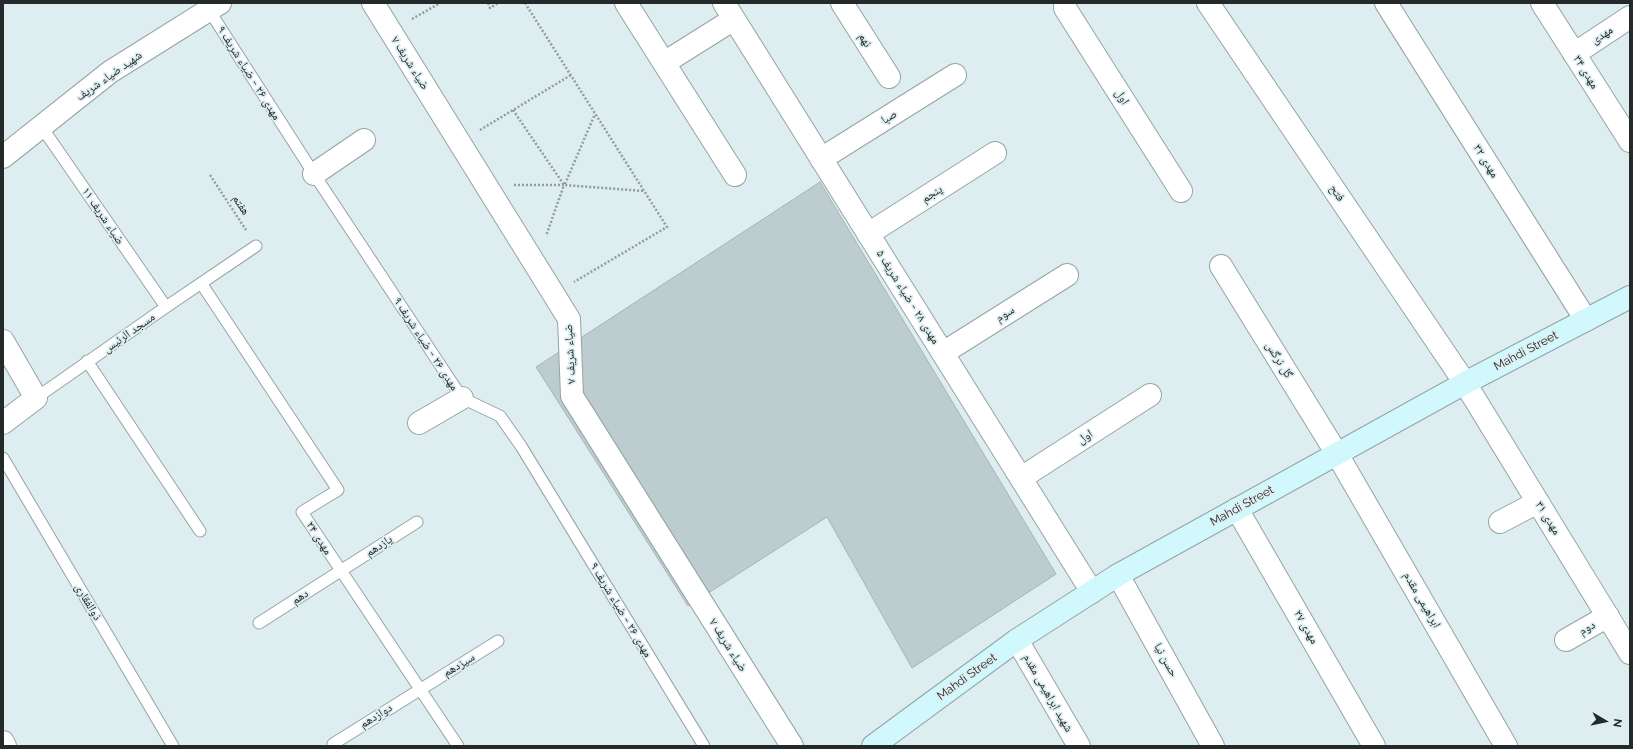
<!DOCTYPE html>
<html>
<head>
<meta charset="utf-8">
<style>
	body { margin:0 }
	#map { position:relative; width:1633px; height:749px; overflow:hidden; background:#deeef0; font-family:Raleway,sans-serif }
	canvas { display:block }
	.frame { position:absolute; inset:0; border:4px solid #242a2a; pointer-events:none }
	.north { position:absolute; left:1585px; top:701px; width:40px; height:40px; -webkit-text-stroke:3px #deeef0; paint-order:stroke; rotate:99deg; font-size:11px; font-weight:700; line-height:16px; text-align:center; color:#242a2a }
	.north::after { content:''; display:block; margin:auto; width:14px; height:18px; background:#242a2a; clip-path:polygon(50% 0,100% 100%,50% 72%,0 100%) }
</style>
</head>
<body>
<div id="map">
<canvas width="1633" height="749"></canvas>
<div class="frame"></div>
<div class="north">N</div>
</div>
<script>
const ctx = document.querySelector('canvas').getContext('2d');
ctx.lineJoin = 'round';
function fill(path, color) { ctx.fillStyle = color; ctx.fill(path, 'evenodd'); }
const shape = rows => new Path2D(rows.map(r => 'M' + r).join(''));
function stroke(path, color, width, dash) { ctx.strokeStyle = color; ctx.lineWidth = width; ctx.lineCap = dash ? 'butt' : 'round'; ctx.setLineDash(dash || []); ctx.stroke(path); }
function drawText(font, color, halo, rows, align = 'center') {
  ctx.font = font + ' Raleway,"Noto Naskh Arabic",sans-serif'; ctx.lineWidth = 3.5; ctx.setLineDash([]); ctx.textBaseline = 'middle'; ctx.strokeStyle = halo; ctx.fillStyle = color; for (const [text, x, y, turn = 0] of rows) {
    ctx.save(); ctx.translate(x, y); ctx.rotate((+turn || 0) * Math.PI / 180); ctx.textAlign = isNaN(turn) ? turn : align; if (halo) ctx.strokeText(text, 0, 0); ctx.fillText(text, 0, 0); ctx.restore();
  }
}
const building = shape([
	[820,182,1056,574,912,668,827,517,688,606,536,367,820,182]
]);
fill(building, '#bdcdcf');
stroke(building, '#a5b4b6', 1);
const lane = shape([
	[209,10,314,174,462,398,500,416,521,446,704,746],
	[41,126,166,307],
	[201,283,338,490,302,512,458,746],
	[87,361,200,531],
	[36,398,166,307,256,246],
	[3,458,173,746],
	[259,623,417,522],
	[333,744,498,641]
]);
const street = shape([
	[373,3,569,319,572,396,792,746],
	[626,3,735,175],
	[724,3,1092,592],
	[842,3,889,77],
	[1065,3,1065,8,1181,191],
	[1208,3,1465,383,1630,653],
	[1386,3,1586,320],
	[1542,3,1630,141],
	[1574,54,1630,17],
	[664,63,734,19],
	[3,157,110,72,220,3],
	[821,159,955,75],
	[314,174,364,140],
	[868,234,995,153],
	[1221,266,1337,454,1506,746],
	[3,341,36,398,3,423],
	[943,353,1067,275],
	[419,423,462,398],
	[1021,478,1150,395],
	[1237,509,1374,746],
	[1500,522,1538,502],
	[1118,575,1213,746],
	[1017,640,1079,746],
	[1566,640,1608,616],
	[3,742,5,746]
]);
const secondary = shape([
	[873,746,1017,640,1118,575,1465,383,1630,297]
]);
stroke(lane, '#94a3a5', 13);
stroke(street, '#94a3a5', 24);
stroke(secondary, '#94a3a5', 24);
stroke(shape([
	[488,3,490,8,498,3],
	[525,3,667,227,574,282],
	[412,19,440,3],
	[513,110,564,185,644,191],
	[480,130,571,75],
	[210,175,246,230],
	[565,184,595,114],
	[514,185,564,185,546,236]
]), '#909c9d', 2.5, [2, 2]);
stroke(lane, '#fff', 11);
stroke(street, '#fff', 22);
stroke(secondary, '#d1f9fd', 22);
drawText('12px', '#242a2a', '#deeef0', [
	["مهدی",1602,35,-33],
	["نهم",865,40,58],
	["ضیاء شریف ۷",410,63,58],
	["مهدی ۳۴",1586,72,58],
	["مهدی ۲۶ - ضیاء شریف ۹",249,73,58],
	["شهید ضیاء شریف",109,76,-35],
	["اول",1122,97,58],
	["صبا",889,117,-32],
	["مهدی ۳۲",1486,161,58],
	["فتح",1337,193,56],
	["پنجم",932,194,-33],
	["هفتم",241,205,57],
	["ضیاء شریف ۱۱",103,216,56],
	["مهدی ۲۸ - ضیاء شریف ۵",908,297,58],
	["سوم",1005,314,-32],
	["مسجد الرئیس",129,333,-35],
	["مهدی ۲۶ - ضیاء شریف ۹",426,344,57],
	["Mahdi Street",1526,351,-28],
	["ضیاء شریف ۷",570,354,-93],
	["گل نرگس",1279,360,58],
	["اول",1085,437,-33],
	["Mahdi Street",1242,506,-29],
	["مهدی ۳۱",1548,518,58],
	["مهدی ۲۴",319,538,57],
	["یازدهم",379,546,-33],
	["دهم",300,597,-33],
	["ابراهیمی مقدم",1422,600,60],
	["ذوالفقاری",88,602,59],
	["مهدی ۲۶ - ضیاء شریف ۹",621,610,59],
	["مهدی ۲۷",1306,627,60],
	["دوم",1587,628,-30],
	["ضیاء شریف ۷",728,645,58],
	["حسن نیا",1166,660,61],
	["سیزدهم",459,665,-31],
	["Mahdi Street",967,677,-36],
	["شهید ابراهیمی مقدم",1048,693,60],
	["دوازدهم",376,716,-32]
]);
</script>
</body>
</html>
